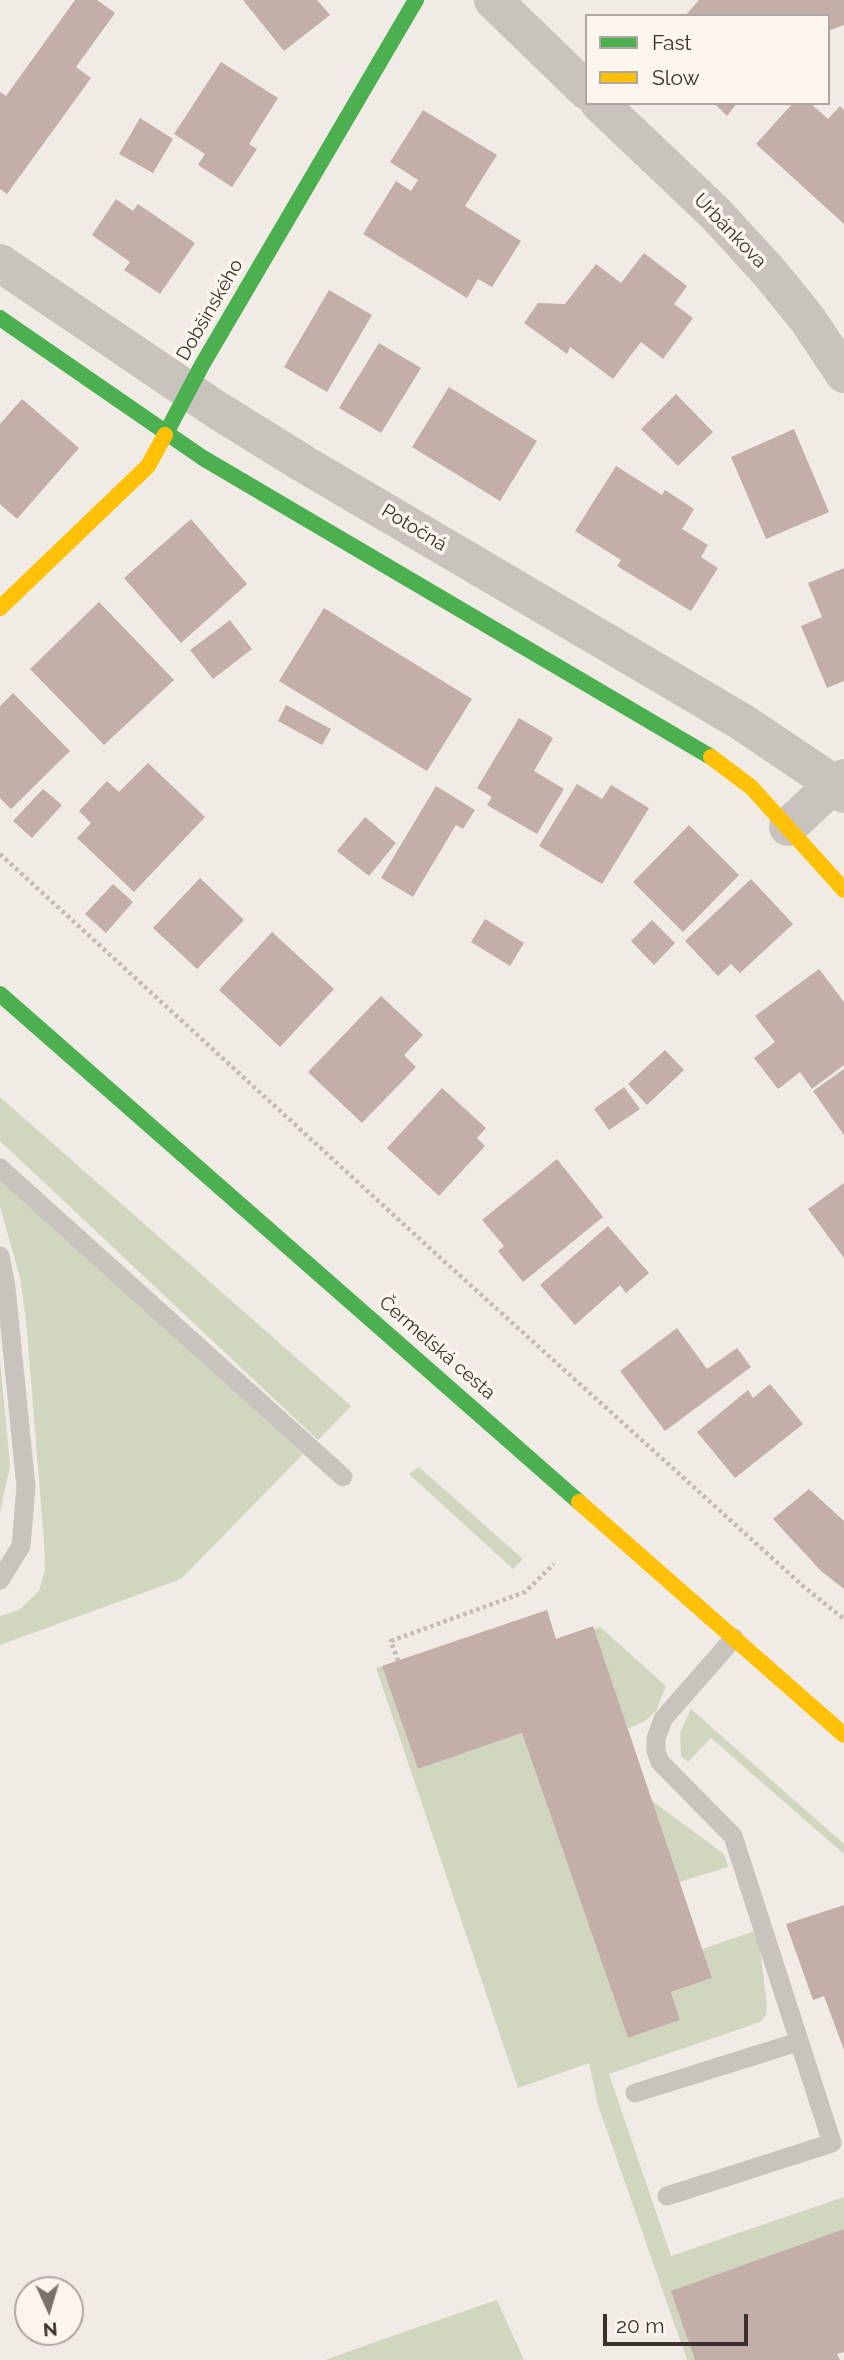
<!DOCTYPE html>
<html>
<head>
<meta charset="utf-8">
<style>
	body { margin:0 }
	#map { position:relative; width:844px; height:2360px; overflow:hidden; background:#f0ebe5; font-family:Raleway,sans-serif }
	canvas { display:block }
	.legend { position:absolute; left:585px; top:14px; width:245px; height:91px; box-sizing:border-box; background:#fbf5ee; border:2px solid #aea6a0; margin:0; padding:9px 12px; list-style:none; font-size:21px; color:#3b302b }
	.legend li { display:flex; align-items:center; gap:14px; height:35px }
	.legend b { width:35px; border:2px solid #aea6a0 }
	.north { position:absolute; left:14px; top:2276px; width:70px; height:70px; box-sizing:border-box; background:#fbf5ee; border:2px solid #aea6a0; border-radius:50%; rotate:176deg; font-size:19px; font-weight:700; line-height:28px; text-align:center; color:#3b302b }
	.north::after { content:''; display:block; margin:auto; width:24px; height:32px; background:#7a716c; clip-path:polygon(50% 0,100% 100%,50% 72%,0 100%) }
	.scale { position:absolute; left:603px; top:2314px; width:145px; height:32px; box-sizing:border-box; border:4px solid #3b302b; border-top:0; padding-left:9px; font-size:21px; line-height:24px; white-space:nowrap; color:#3b302b; -webkit-text-stroke:5px #fbf5ee; paint-order:stroke }
</style>
</head>
<body>
<div id="map">
<canvas width="844" height="2360"></canvas>
<ul class="legend">
<li><b style="height:9px;background:#4caf50"></b>Fast</li>
<li><b style="height:9px;background:#ffc107"></b>Slow</li>
</ul>
<div class="north">N</div>
<div class="scale">20 m</div>
</div>
<script>
const ctx = document.querySelector('canvas').getContext('2d');
ctx.lineJoin = 'round';
function fill(path, color) { ctx.fillStyle = color; ctx.fill(path, 'evenodd'); }
const shape = rows => new Path2D(rows.map(r => 'M' + r).join(''));
function stroke(path, color, width, dash) { ctx.strokeStyle = color; ctx.lineWidth = width; ctx.lineCap = dash ? 'butt' : 'round'; ctx.setLineDash(dash || []); ctx.stroke(path); }
function drawText(font, color, halo, rows, align = 'center') {
  ctx.font = font + ' Raleway,sans-serif'; ctx.lineWidth = 7; ctx.setLineDash([]); ctx.textBaseline = 'middle'; ctx.strokeStyle = halo; ctx.fillStyle = color; for (const [text, x, y, turn = 0] of rows) {
    ctx.save(); ctx.translate(x, y); ctx.rotate((+turn || 0) * Math.PI / 180); ctx.textAlign = isNaN(turn) ? turn : align; if (halo) ctx.strokeText(text, 0, 0); ctx.fillText(text, 0, 0); ctx.restore();
  }
}
fill(shape([
	[0,1097,351,1406,318,1440,0,1141],
	[0,1179,303,1454,181,1579,0,1645,0,1616,19,1610,39,1591,45,1570,44,1541,26,1320,20,1278,0,1206],
	[0,1359,10,1466,0,1513],
	[419,1467,523,1559,513,1569,409,1474],
	[600,1627,666,1686,656,1711,645,1721,627,1729,593,1630],
	[382,1666,418,1769,522,1733,628,2038,680,2020,671,1992,712,1978,702,1949,758,1930,767,2007,766,2015,760,2022,609,2074,671,2256,844,2197,844,2229,695,2360,687,2360,598,2105,589,2063,518,2088,376,1668],
	[691,1709,844,1844,844,1854,711,1738,688,1762,681,1756,680,1733],
	[651,1800,724,1854,728,1867,679,1882],
	[497,2300,524,2360,325,2360,395,2335]
]), '#d1d6bf');
fill(shape([
	[75,0,97,0,115,13,76,67,91,78,7,194,0,189,0,92,6,96],
	[243,0,317,0,330,15,284,51],
	[699,0,844,0,844,25,828,31,828,16,685,16],
	[221,62,278,98,249,144,257,149,232,187,198,165,205,154,174,134],
	[714,103,737,103,727,116],
	[793,103,810,103,828,119,840,106,844,110,844,224,756,144],
	[423,110,497,155,465,206,521,241,492,287,478,279,467,298,363,234,396,181,411,191,418,180,390,162],
	[140,118,173,139,153,173,119,154],
	[116,199,133,211,138,204,195,243,160,294,124,270,130,262,92,235],
	[644,253,687,286,674,304,693,318,663,359,641,342,613,379,570,347,567,354,524,323,538,303,565,304,596,264,621,283],
	[329,290,372,315,327,392,284,367],
	[379,343,421,368,381,433,339,408],
	[449,387,537,441,500,501,412,447],
	[676,394,713,432,678,466,641,429],
	[22,399,79,448,17,519,0,504,0,424],
	[794,429,829,512,766,539,731,457],
	[616,466,662,495,665,490,694,509,682,529,708,545,701,557,718,568,691,611,617,566,621,560,575,531],
	[191,519,247,584,181,643,124,578],
	[844,568,844,681,827,688,801,626,822,617,808,583],
	[99,602,174,680,104,745,30,669],
	[324,608,472,699,427,771,279,681],
	[230,620,252,649,213,679,190,650],
	[13,693,70,751,11,809,0,798,0,706],
	[286,705,331,729,322,745,278,721],
	[519,718,553,738,534,771,564,789,537,834,487,805,492,797,477,788],
	[148,763,205,817,134,892,77,838,91,823,79,811,107,781,119,792],
	[577,784,602,799,611,785,649,808,602,884,539,846],
	[436,786,475,810,463,829,456,825,413,897,381,878],
	[43,789,62,805,32,838,13,821],
	[365,817,396,843,369,876,337,851],
	[689,825,739,875,683,932,633,882],
	[200,878,244,920,197,969,153,928],
	[751,879,793,924,740,973,731,964,718,976,685,941],
	[113,884,133,902,106,933,85,914],
	[485,919,524,943,510,966,471,942],
	[652,920,675,943,654,965,631,941],
	[272,932,334,989,280,1047,219,990],
	[819,969,844,1002,844,1065,812,1089,800,1072,778,1089,754,1058,775,1042,755,1016],
	[381,996,423,1035,404,1055,416,1067,362,1123,308,1072],
	[665,1050,684,1070,647,1105,628,1084],
	[844,1069,844,1135,813,1091],
	[624,1087,640,1109,609,1130,594,1109],
	[442,1088,486,1128,477,1138,485,1146,439,1196,387,1148],
	[557,1159,603,1217,523,1282,498,1251,504,1246,482,1220],
	[844,1183,844,1258,808,1209],
	[608,1226,649,1273,626,1293,620,1285,575,1325,540,1285],
	[677,1328,707,1369,737,1348,751,1367,665,1431,620,1371],
	[770,1384,803,1424,735,1478,697,1432,748,1390,753,1398],
	[809,1489,844,1521,844,1589,821,1571,773,1519],
	[547,1610,556,1639,593,1626,712,1978,671,1992,680,2020,628,2038,522,1733,418,1769,382,1666],
	[844,1905,844,2050,824,1996,813,2000,786,1924],
	[844,2229,844,2352,837,2354,840,2360,695,2360,671,2291]
]), '#c3afa7');
stroke(shape([
	[0,854,435,1253,803,1586,844,1619],
	[398,1661,391,1641,525,1592,554,1564]
]), '#c2bbb6', 4.5, [3.5, 3.5]);
stroke(shape([
	[0,1168,343,1477],
	[0,1256,6,1287,26,1487,21,1546,0,1580],
	[635,2093,798,2042],
	[667,2196,832,2143,733,1836,660,1762,656,1751,656,1739,663,1719,734,1638]
]), '#c9c3be', 19);
stroke(shape([
	[493,0,587,91],
	[599,103,716,214,770,273,808,320,844,374],
	[0,263,217,410,304,464,742,722,834,784,844,794],
	[788,827,834,784,844,778]
]), '#c9c3be', 38);
stroke(shape([
	[0,318,203,458,711,757],
	[165,435,202,365,416,0],
	[0,994,579,1502]
]), '#4caf50', 16);
stroke(shape([
	[0,608,148,466,165,435],
	[711,757,751,787,844,890],
	[579,1502,844,1735]
]), '#ffc107', 16);
drawText('19px', '#3b302b', '#fbf5ee', [
	["Urbánkova",730,231,46],
	["Dobšinského",210,310,-60],
	["Potočná",414,528,31],
	["Čermeľská cesta",437,1348,41]
]);
</script>
</body>
</html>
